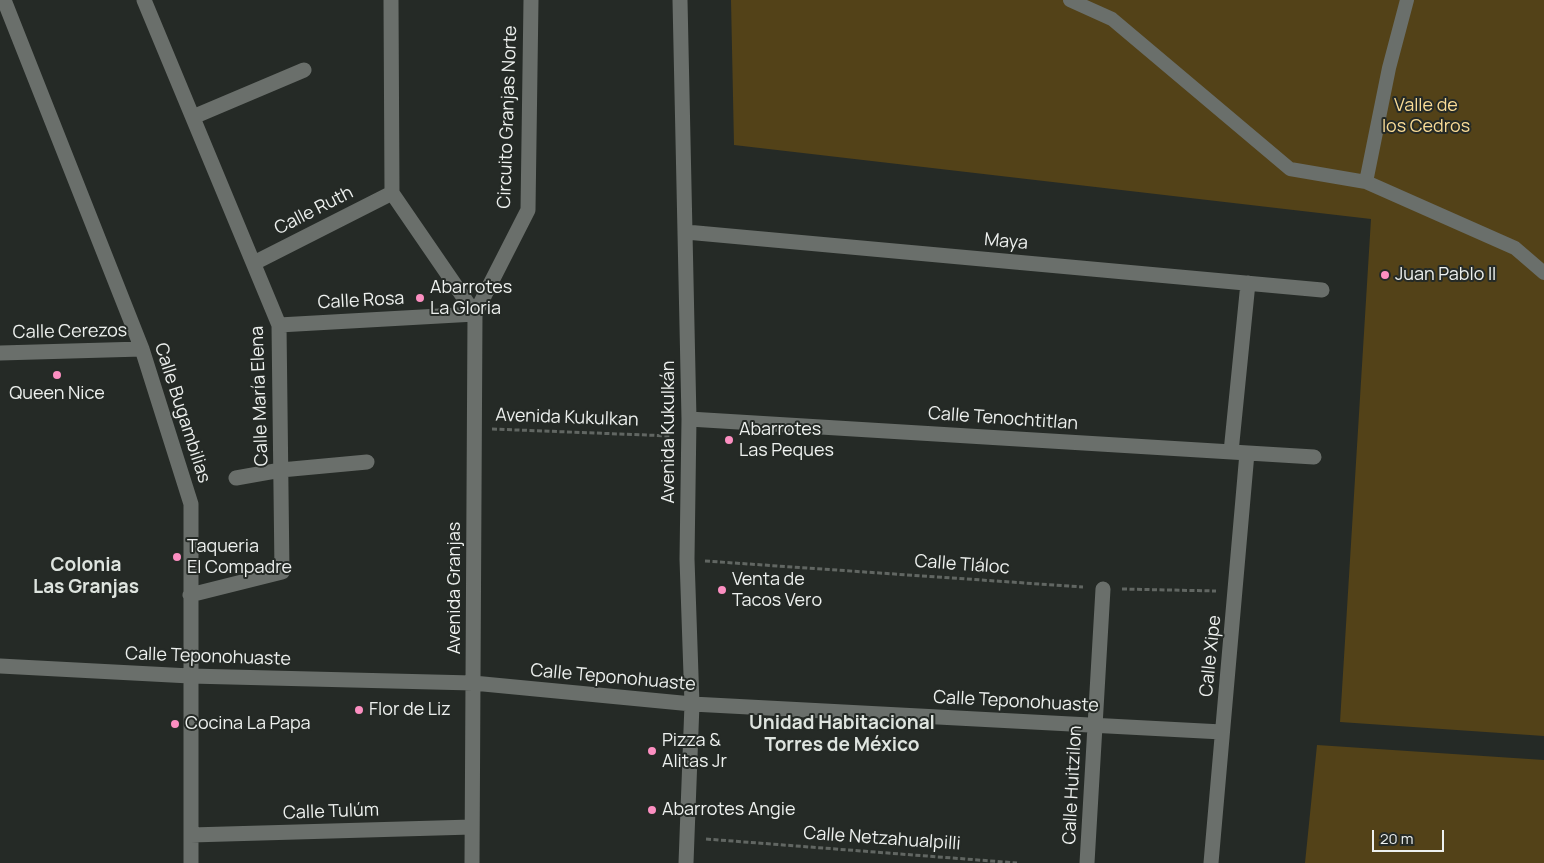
<!DOCTYPE html>
<html>
<head>
<meta charset="utf-8">
<style>
	body { margin:0 }
	#map { position:relative; width:1544px; height:863px; overflow:hidden; background:#252a26; font-family:Manrope,sans-serif }
	canvas { display:block }
	.scale { position:absolute; left:1372px; top:830px; width:72px; height:22px; box-sizing:border-box; border:2px solid #edf0ee; border-top:0; padding-left:6px; font-size:15px; line-height:18px; white-space:nowrap; color:#edf0ee; -webkit-text-stroke:4px #252a26; paint-order:stroke }
</style>
</head>
<body>
<div id="map">
<canvas width="1544" height="863"></canvas>
<div class="scale">20 m</div>
</div>
<script>
const ctx = document.querySelector('canvas').getContext('2d');
ctx.lineJoin = 'round';
function fill(path, color) { ctx.fillStyle = color; ctx.fill(path, 'evenodd'); }
const shape = rows => new Path2D(rows.map(r => 'M' + r).join(''));
function stroke(path, color, width, dash) { ctx.strokeStyle = color; ctx.lineWidth = width; ctx.lineCap = dash ? 'butt' : 'round'; ctx.setLineDash(dash || []); ctx.stroke(path); }
function drawText(font, color, halo, rows, align = 'center') {
  ctx.font = font + ' Manrope,sans-serif'; ctx.lineWidth = 4; ctx.setLineDash([]); ctx.textBaseline = 'middle'; ctx.strokeStyle = halo; ctx.fillStyle = color; for (const [text, x, y, turn = 0] of rows) {
    ctx.save(); ctx.translate(x, y); ctx.rotate((+turn || 0) * Math.PI / 180); ctx.textAlign = isNaN(turn) ? turn : align; if (halo) ctx.strokeText(text, 0, 0); ctx.fillText(text, 0, 0); ctx.restore();
  }
}
fill(shape([
	[731,0,1544,0,1544,736,1340,722,1371,219,734,145],
	[1317,745,1544,760,1544,863,1305,863]
]), '#534218');
stroke(shape([
	[492,429,671,436],
	[705,561,1083,587],
	[1122,589,1216,591],
	[706,839,1017,863]
]), '#616662', 3, [5, 2.5]);
stroke(shape([
	[1070,0,1112,19,1290,169,1366,182,1515,248,1544,273],
	[1366,182,1389,68,1407,0]
]), '#6a6f6b', 14);
stroke(shape([
	[4,0,142,349,191,504,191,863],
	[144,0,279,325,282,572,190,595],
	[391,0,392,193,475,314],
	[680,0,689,419,687,559,692,704,686,863],
	[193,117,304,70],
	[686,232,1322,290],
	[254,263,392,193],
	[279,325,475,314],
	[0,353,142,349],
	[689,419,1314,457],
	[1231,452,1248,283],
	[236,478,281,470,367,462],
	[0,666,190,676,473,683,692,704,1222,732],
	[191,835,472,827],
	[472,863,475,314,528,210,531,0],
	[1087,863,1103,589],
	[1211,863,1247,453]
]), '#6a6f6b', 15);
for (const [x, y, r, color] of [
	[1385,275,5,"#fc8fc1"],
	[420,298,5,"#fc8fc1"],
	[57,375,5,"#fc8fc1"],
	[729,440,5,"#fc8fc1"],
	[177,557,5,"#fc8fc1"],
	[722,590,5,"#fc8fc1"],
	[359,710,5,"#fc8fc1"],
	[175,724,5,"#fc8fc1"],
	[652,751,5,"#fc8fc1"],
	[652,810,5,"#fc8fc1"]
]) { const dot = new Path2D(); dot.arc(x, y, r, 0, 2 * Math.PI); ctx.fillStyle = color; ctx.fill(dot); stroke(dot, '#252a26', 2); }
drawText('18px', '#f9db96', '#252a26', [
	["Valle de",1426,106],
	["los Cedros",1426,127]
]);
drawText('18px', '#edf0ee', '#252a26', [
	["Circuito Granjas Norte",508,117,-88],
	["Calle Ruth",314,211,-27],
	["Maya",1006,242,5],
	["Calle Rosa",361,301,-3],
	["Calle Cerezos",70,332,-1],
	["Calle María Elena",260,396,-92],
	["Calle Bugambilias",182,413,72],
	["Avenida Kukulkan",567,418,2],
	["Calle Tenochtitlan",1003,419,4],
	["Avenida Kukulkán",669,432,-90],
	["Calle Tláloc",962,565,4],
	["Avenida Granjas",455,588,-90],
	["Calle Xipe",1211,656,-84],
	["Calle Teponohuaste",208,657,2],
	["Calle Teponohuaste",613,678,5],
	["Calle Teponohuaste",1016,702,3],
	["Calle Huitzilon",1073,785,-87],
	["Calle Tulúm",331,812,-2],
	["Calle Netzahualpilli",882,839,4]
]);
drawText('18px', '#edf0ee', '#252a26', [
	["Juan Pablo II",1395,275],
	["Abarrotes",430,288],
	["La Gloria",430,309],
	["Queen Nice",57,394,"center"],
	["Abarrotes",739,430],
	["Las Peques",739,451],
	["Taqueria",187,547],
	["El Compadre",187,568],
	["Venta de",732,580],
	["Tacos Vero",732,601],
	["Flor de Liz",369,710],
	["Cocina La Papa",185,724],
	["Pizza &",662,741],
	["Alitas Jr",662,762],
	["Abarrotes Angie",662,810]
], 'left');
drawText('bold 19px', '#dee4df', '#252a26', [
	["Colonia",86,566],
	["Las Granjas",86,588],
	["Unidad Habitacional",842,724],
	["Torres de México",842,746]
]);
</script>
</body>
</html>
